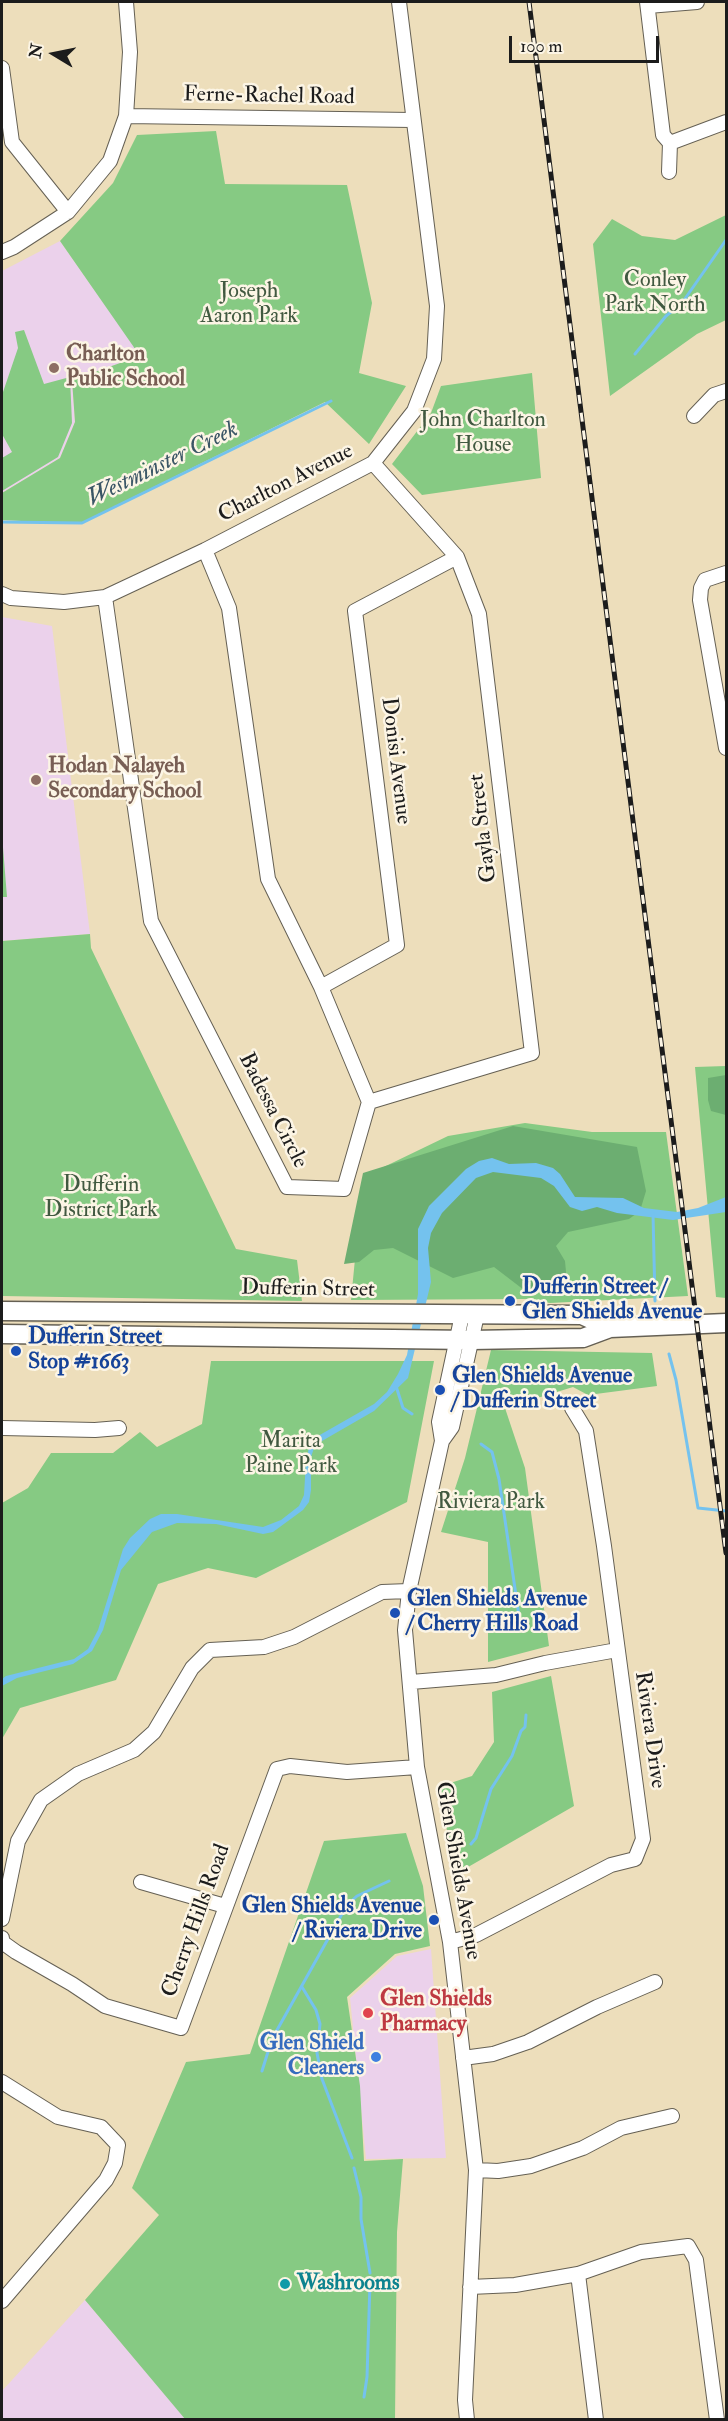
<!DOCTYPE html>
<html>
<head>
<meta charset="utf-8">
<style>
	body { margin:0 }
	#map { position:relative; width:728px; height:2421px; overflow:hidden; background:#eddebb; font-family:"IM FELL Double Pica",serif }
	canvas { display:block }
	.frame { position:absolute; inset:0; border:3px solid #1c1c1c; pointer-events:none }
	.north { position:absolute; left:24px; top:24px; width:60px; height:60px; -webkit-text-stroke:4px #fcf5e5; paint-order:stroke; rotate:280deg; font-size:16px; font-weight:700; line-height:24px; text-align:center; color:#1c1c1c }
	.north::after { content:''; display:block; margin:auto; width:21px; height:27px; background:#1c1c1c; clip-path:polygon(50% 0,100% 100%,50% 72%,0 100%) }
	.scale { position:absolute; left:509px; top:36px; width:150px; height:27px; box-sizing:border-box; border:3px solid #1c1c1c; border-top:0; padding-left:8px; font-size:18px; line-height:21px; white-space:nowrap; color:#1c1c1c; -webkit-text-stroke:4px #fcf5e5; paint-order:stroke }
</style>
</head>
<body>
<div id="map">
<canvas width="728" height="2421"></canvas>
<div class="frame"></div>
<div class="north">N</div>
<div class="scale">100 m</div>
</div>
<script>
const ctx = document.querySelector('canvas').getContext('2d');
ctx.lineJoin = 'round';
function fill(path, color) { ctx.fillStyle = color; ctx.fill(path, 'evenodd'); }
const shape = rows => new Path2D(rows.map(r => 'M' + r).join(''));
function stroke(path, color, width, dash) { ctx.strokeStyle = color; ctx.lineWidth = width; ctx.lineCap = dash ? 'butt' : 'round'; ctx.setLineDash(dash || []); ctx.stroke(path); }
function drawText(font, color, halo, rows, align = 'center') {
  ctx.font = font + ' "IM FELL Double Pica",serif'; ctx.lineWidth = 5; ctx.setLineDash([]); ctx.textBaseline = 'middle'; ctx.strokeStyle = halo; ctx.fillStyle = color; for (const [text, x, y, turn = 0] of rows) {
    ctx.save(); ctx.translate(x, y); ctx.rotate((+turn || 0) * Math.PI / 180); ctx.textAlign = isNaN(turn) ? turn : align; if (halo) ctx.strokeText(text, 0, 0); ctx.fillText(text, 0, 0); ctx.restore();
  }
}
fill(shape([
	[60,241,141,356,72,380,75,422,60,458,2,493,2,271],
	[2,617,52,626,90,934,2,941],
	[431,1949,446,2158,366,2159,350,1998,397,1956],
	[85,2300,186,2419,185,2420,2,2419,2,2391]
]), '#ebd1eb');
fill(shape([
	[216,131,225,184,347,185,372,303,359,373,406,386,369,444,325,402,79,524,2,520,2,493,60,458,75,422,72,380,140,356,60,241,113,183,137,135],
	[726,215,726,320,697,334,610,396,593,244,612,219,642,236,675,240],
	[24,330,44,384,70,377,72,423,58,457,2,491,2,458,12,452,2,434,2,395,18,348,15,332],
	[532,373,541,478,422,495,392,464,431,413,441,386],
	[2,835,7,897,2,897],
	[90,934,91,948,236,1249,297,1260,302,1301,2,1296,2,941],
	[726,1066,726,1298,716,1297,695,1067],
	[525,1123,592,1132,666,1132,688,1296,550,1303,525,1299,351,1300,363,1177,448,1136],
	[491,1350,652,1353,657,1386,588,1395,573,1387,505,1408,525,1468,549,1646,488,1662,488,1542,441,1532,465,1458],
	[211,1361,434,1361,407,1502,256,1578,208,1568,158,1584,116,1680,20,1708,2,1739,2,1503,28,1488,51,1453,113,1453,140,1432,157,1447,202,1424],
	[551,1676,574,1806,456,1874,438,1787,472,1776,494,1742,492,1692],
	[406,1833,423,1886,430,1946,395,1954,347,1997,360,2086,364,2161,403,2159,397,2232,395,2419,185,2419,85,2300,159,2215,132,2188,186,2062,250,2054,324,1841]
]), '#86ca83');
fill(shape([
	[726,1075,726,1115,711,1111,708,1100,708,1078],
	[513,1126,637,1147,646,1191,640,1211,629,1219,568,1232,556,1246,565,1261,567,1283,550,1292,524,1290,494,1267,453,1278,393,1248,374,1250,359,1262,344,1264,363,1173]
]), '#6cae71');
fill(shape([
	[492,1158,509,1164,536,1163,553,1168,560,1174,575,1197,623,1198,644,1208,677,1212,698,1208,726,1197,726,1212,673,1220,617,1213,597,1207,582,1211,570,1207,554,1186,541,1178,493,1172,476,1178,442,1213,431,1233,428,1248,431,1282,408,1378,374,1411,315,1445,311,1457,311,1490,309,1502,303,1510,273,1532,263,1534,216,1524,177,1523,152,1532,121,1570,103,1630,92,1651,73,1664,17,1678,2,1686,2,1679,6,1676,74,1659,88,1649,98,1630,123,1549,130,1538,150,1519,161,1514,177,1514,263,1527,281,1520,299,1506,304,1495,306,1460,311,1440,374,1404,387,1392,398,1374,407,1355,418,1294,418,1229,429,1206,466,1169,479,1161]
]), '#74c2ee');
stroke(shape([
	[635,354,666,316,682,303,726,240],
	[2,522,82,523,331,401],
	[653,1214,655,1301],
	[669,1354,676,1380,698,1508,726,1511],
	[396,1386,403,1408,412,1414],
	[481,1444,492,1452,499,1479,519,1616],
	[471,1844,476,1838,491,1789,512,1756,521,1731,525,1727,526,1715],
	[302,1987,316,2010,320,2024,317,2053,322,2079,352,2158],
	[262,2071,272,2039,347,1905,357,1896,389,1881],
	[354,2168,361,2197,361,2219,370,2273],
	[364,2397,367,2377,370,2283]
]), '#74c2ee', 3);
const minor = shape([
	[647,2,663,135,670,143,726,122],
	[648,6,697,2],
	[2,68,12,142,68,212],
	[126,116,412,120],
	[669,172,670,143],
	[2,252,14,247,68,212,110,161,126,116,130,52,126,2],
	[694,416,714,395,726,391],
	[726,573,705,580,701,588,700,600,726,748],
	[2,594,11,598,64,602,105,597,205,550,373,463,414,411,434,359,437,306,399,2],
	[105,597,151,921,287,1187,344,1189,369,1102,321,987,268,879,229,608,205,550],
	[321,987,397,945,355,611,457,557],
	[369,1102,532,1053,479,614,457,557,373,463],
	[462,1315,439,1422,442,1441,409,1591,405,1630,417,1767,450,1942,476,2170,465,2400,467,2420],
	[2,1428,95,1430,119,1428],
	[442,1441,452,1427,477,1315],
	[411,1682,496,1675,545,1663,617,1650],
	[141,1882,225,1906],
	[2,1919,18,1841,41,1800,78,1774,134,1750,154,1732,192,1668,210,1650,264,1647,294,1637,382,1592,409,1591],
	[2,1938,2,1942,16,1952,72,1984,105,2006,181,2028,277,1769,290,1766,347,1772,417,1767],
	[450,1942,476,1935,611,1865,635,1859,643,1839,604,1546,586,1431,572,1408],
	[463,2058,493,2054,528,2042,597,2007,655,1982],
	[2,2082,58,2117,101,2127,118,2145,115,2163,106,2180,2,2301],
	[476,2170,498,2171,531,2166,583,2148,621,2128,672,2116],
	[578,2274,596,2420],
	[470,2287,515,2285,578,2274,641,2252,688,2246,696,2260,717,2420]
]);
const major = shape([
	[2,1311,582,1315,610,1328],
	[2,1334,471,1340,583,1338,610,1328,726,1323]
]);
stroke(minor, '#656054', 16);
stroke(major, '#656054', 21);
stroke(minor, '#fff', 14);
stroke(major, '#fff', 18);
const rail = shape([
	[529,2,726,1553]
]);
stroke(rail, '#1c1c1c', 5);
stroke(rail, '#fcf5e5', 3, [9]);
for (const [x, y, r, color] of [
	[54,368,6,"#8d6e63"],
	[36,780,6,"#8d6e63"],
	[510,1301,6,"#1a4fb4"],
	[16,1351,6,"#1a4fb4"],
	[440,1390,6,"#1a4fb4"],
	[395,1613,6,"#1a4fb4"],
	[434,1920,6,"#1a4fb4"],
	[368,2013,6,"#e0444e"],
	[376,2057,6,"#3f7fe0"],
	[285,2284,6,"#0f9aa8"]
]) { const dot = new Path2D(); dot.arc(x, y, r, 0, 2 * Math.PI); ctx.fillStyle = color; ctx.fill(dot); stroke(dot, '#fcf5e5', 2); }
drawText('22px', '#1c1c1c', '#fcf5e5', [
	["Ferne-Rachel Road",269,97,1],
	["Charlton Avenue",286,484,-27],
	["Donisi Avenue",395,761,83],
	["Gayla Street",484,828,-97],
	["Badessa Circle",272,1111,63],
	["Dufferin Street",308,1290,1],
	["Riviera Drive",649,1730,82],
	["Glen Shields Avenue",457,1871,80],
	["Cherry Hills Road",197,1921,-70]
]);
drawText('22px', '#415940', '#fcf5e5', [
	["Conley",655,281],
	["Park North",655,306],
	["Joseph",249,292],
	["Aaron Park",249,317],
	["John Charlton",483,421],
	["House",483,446],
	["Dufferin",101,1186],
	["District Park",101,1211],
	["Marita",291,1442],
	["Paine Park",291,1467],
	["Riviera Park",491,1503]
]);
drawText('bold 22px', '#785e54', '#fcf5e5', [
	["Charlton",66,355],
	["Public School",66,380],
	["Hodan Nalayeh",48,767],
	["Secondary School",48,792]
], 'left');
drawText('bold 22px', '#164399', '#fcf5e5', [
	["Dufferin Street /",522,1288],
	["Glen Shields Avenue",522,1313],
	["Dufferin Street",28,1338],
	["Stop #1663",28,1363],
	["Glen Shields Avenue",452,1377],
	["/ Dufferin Street",452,1402],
	["Glen Shields Avenue",407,1600],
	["/ Cherry Hills Road",407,1625],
	["Glen Shields Avenue",422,1907,"right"],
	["/ Riviera Drive",422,1932,"right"]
], 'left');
drawText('bold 22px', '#be3a42', '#fcf5e5', [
	["Glen Shields",380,2000],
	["Pharmacy",380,2025]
], 'left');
drawText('bold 22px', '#366cbe', '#fcf5e5', [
	["Glen Shield",364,2044],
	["Cleaners",364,2069]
], 'right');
drawText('bold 22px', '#0d838f', '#fcf5e5', [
	["Washrooms",297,2284]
], 'left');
drawText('italic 24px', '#3b5666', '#fcf5e5', [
	["Westminster Creek",163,465,-26]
]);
</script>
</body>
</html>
